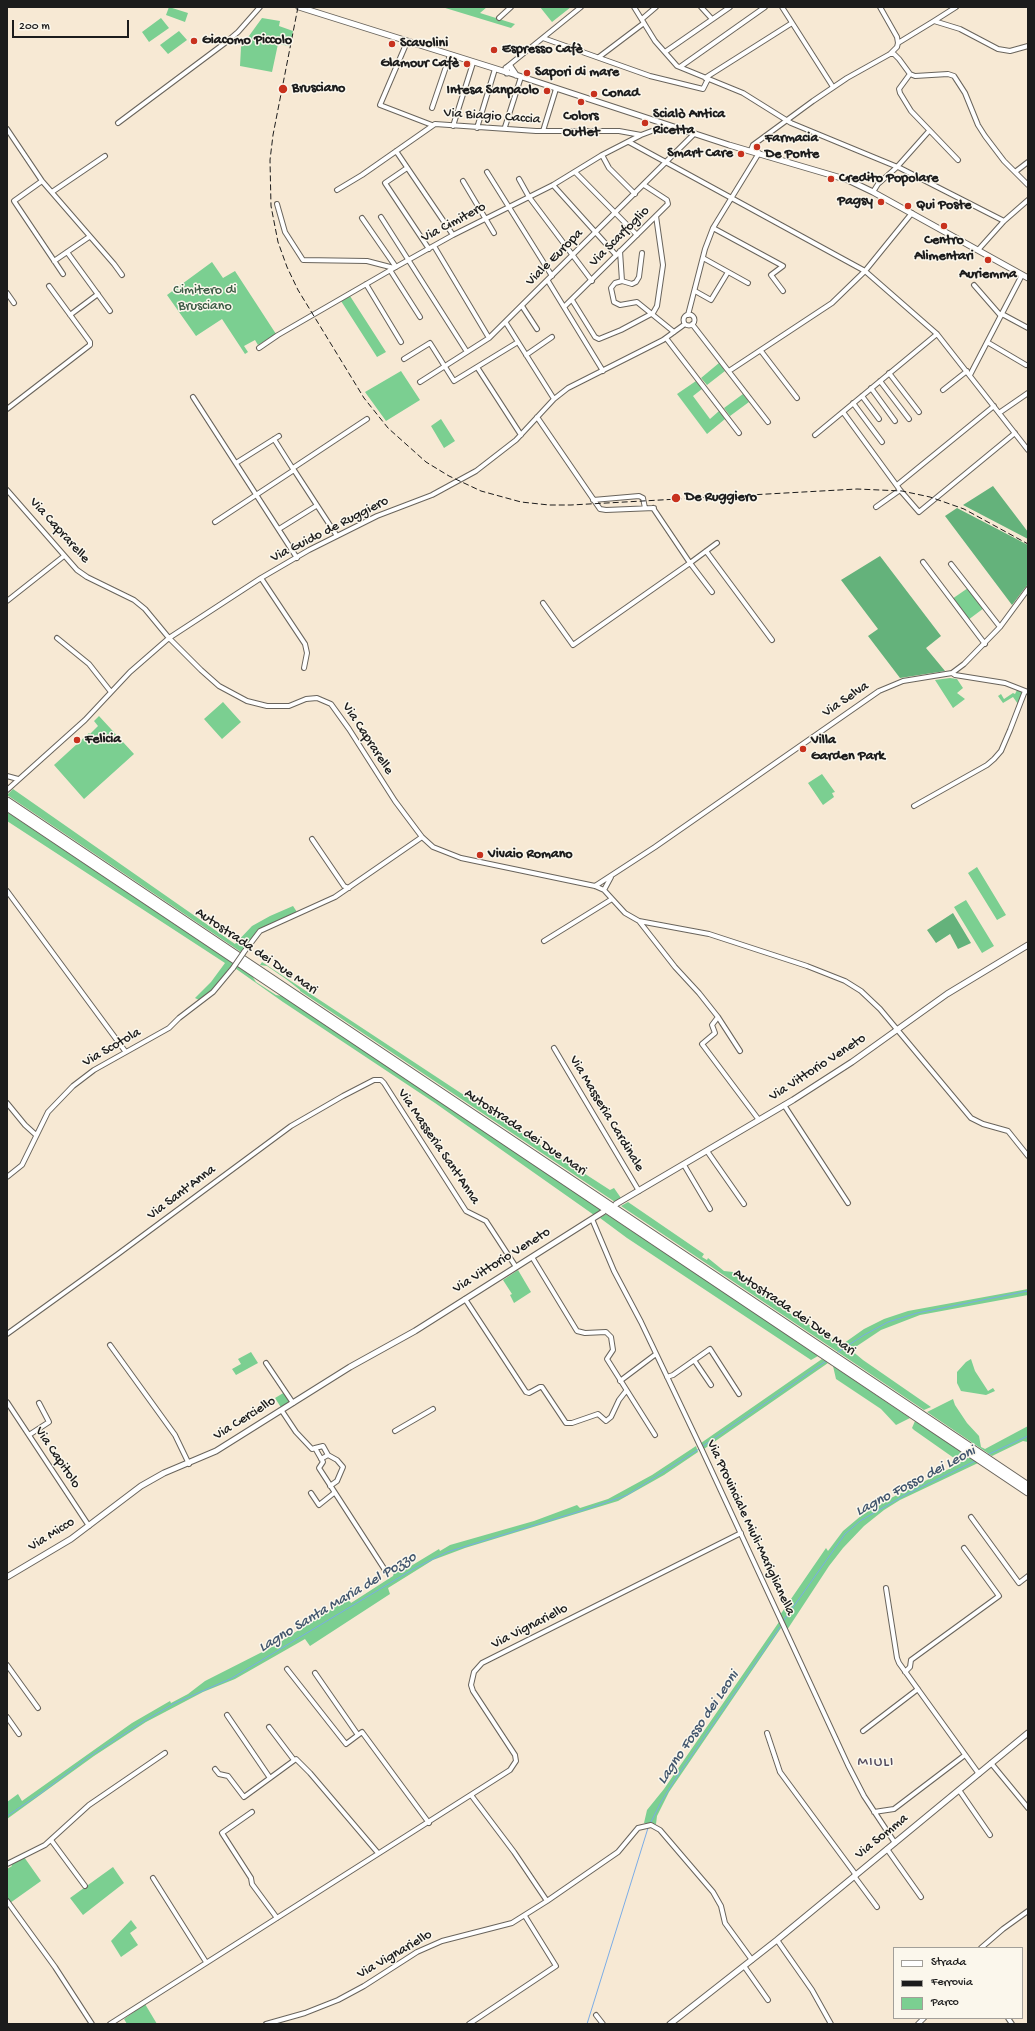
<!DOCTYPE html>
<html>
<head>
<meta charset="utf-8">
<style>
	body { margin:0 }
	#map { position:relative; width:1035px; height:2031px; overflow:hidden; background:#f7e9d4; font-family:"Gochi Hand",sans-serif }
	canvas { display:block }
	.frame { position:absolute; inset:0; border:8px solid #1c1c1c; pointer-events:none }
	.legend { position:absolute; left:893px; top:1947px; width:130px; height:72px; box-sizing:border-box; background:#fbf7ec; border:1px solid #a29f99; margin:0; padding:5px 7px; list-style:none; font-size:12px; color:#1c1c1c }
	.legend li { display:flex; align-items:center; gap:8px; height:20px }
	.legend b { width:20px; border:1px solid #a29f99 }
	.scale { position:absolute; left:12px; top:20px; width:117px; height:18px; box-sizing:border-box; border:2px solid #1c1c1c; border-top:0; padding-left:5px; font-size:12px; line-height:14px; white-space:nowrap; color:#1c1c1c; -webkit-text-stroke:3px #fbf7ec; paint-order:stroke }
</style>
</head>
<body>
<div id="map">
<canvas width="1035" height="2031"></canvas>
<div class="frame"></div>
<ul class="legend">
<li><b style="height:5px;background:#fff"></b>Strada</li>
<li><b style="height:5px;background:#1c1c1c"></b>Ferrovia</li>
<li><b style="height:11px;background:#7bcf91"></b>Parco</li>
</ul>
<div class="scale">200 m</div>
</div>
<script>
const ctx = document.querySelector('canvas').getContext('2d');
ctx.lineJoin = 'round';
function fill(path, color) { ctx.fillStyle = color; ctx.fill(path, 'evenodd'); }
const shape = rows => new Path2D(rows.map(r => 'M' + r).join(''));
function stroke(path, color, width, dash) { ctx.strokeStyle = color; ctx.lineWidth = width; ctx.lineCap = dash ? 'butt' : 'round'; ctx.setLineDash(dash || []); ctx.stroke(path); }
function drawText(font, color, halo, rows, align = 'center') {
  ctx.font = font + ' "Gochi Hand",sans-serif'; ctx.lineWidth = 3; ctx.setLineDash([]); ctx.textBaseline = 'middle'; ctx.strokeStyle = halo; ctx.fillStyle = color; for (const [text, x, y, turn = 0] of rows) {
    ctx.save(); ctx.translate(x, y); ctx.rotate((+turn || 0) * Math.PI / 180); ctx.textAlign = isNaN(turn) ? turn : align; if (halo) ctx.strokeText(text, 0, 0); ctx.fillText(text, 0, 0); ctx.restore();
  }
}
fill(shape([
	[169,7,188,13,185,22,166,15],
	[442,7,487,7,480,13,515,24,511,28],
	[540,7,571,7,552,22],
	[161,18,169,28,149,42,142,32],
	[262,18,280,21,279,26,293,31,290,46,278,44,272,72,240,66,241,47],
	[179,31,187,40,168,54,160,45],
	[212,262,223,278,235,271,276,334,258,345,255,340,244,346,248,352,245,354,222,319,196,336,167,295],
	[350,296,386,352,377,357,341,301],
	[719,363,725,371,707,385,701,378],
	[401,371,420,400,386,421,365,392],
	[696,381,702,389,693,396,710,419,719,411,725,419,707,434,677,394],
	[743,394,749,402,730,416,724,408],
	[441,419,455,441,444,448,431,426],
	[968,588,984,608,968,620,952,599],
	[950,678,957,679,963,688,957,693,965,699,953,708,935,680],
	[1017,690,1022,692,1018,704,1013,697,1003,703,998,696,1001,694,1004,699,1013,693,1015,694],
	[223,702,241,722,222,739,204,719],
	[99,716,134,754,84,799,54,765,89,733,90,734,98,726,94,721],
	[822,774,835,792,832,793,834,797,823,805,808,783],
	[13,789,235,944,252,926,270,916,293,906,297,912,258,931,241,952,7,795],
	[7,812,252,976,256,982,276,995,282,996,601,1210,594,1215,435,1103,283,1002,232,966,212,990,199,1000,195,998,211,982,225,963,7,821],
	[977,867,1006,915,997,920,968,873],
	[966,900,994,946,982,953,954,907],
	[262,962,520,1132,610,1190,614,1188,621,1198,615,1202,300,991,300,990,286,979,267,966,260,965],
	[628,1202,704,1254,702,1257,707,1260,708,1258,724,1271,733,1272,790,1309,789,1313,830,1337,840,1346,864,1329,884,1319,908,1311,1028,1289,1028,1295,920,1315,881,1330,851,1350,863,1360,931,1407,924,1410,621,1206],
	[606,1214,740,1303,818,1356,811,1360,627,1238,600,1218],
	[518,1270,531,1292,514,1303,510,1295,512,1294,503,1280],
	[251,1352,258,1363,236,1375,232,1369,241,1364,238,1359],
	[822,1359,828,1363,704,1449,701,1443],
	[971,1359,975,1371,988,1391,993,1388,995,1391,986,1395,961,1391,957,1383,957,1372,966,1362],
	[833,1366,910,1418,896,1425,881,1409,836,1379],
	[285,1392,291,1402,282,1409,275,1398],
	[953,1399,955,1405,967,1423,979,1436,981,1447,985,1449,1028,1426,1028,1442,1023,1441,992,1456,927,1412],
	[915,1421,978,1463,900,1500,884,1510,864,1526,843,1548,829,1566,787,1630,780,1615,826,1548,828,1551,843,1531,862,1515,887,1500,961,1463,914,1430,912,1428],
	[696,1446,698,1452,664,1475,618,1501,465,1548,433,1560,388,1588,390,1594,310,1646,305,1639,235,1679,203,1692,146,1722,94,1756,7,1819,7,1802,18,1794,22,1801,132,1723,170,1701,171,1703,188,1694,205,1681,274,1646,348,1598,351,1603,393,1576,394,1573,406,1569,439,1549,440,1551,450,1545,534,1521,577,1505,580,1508,608,1499,652,1475],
	[779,1622,781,1628,669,1792,657,1816,656,1824,644,1823,647,1810,664,1789],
	[24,1857,41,1881,10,1903,7,1899,7,1869,12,1866,11,1864],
	[113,1867,124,1883,83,1915,70,1898],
	[131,1920,137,1928,130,1933,138,1945,121,1957,111,1941],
	[145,2004,157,2024,127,2024,124,2019]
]), '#7bcf91');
fill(shape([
	[993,486,1028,532,1028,539,963,505],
	[957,508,1028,545,1028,584,1012,605,945,516],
	[880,556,941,636,926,648,945,671,900,678,868,636,878,629,841,580],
	[953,913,971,943,958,949,950,934,936,943,927,930]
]), '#64b27b');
stroke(shape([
	[838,1352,864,1335,888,1322,917,1313,1028,1291],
	[703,1446,826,1361],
	[987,1455,1028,1436],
	[784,1620,845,1534,860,1521,905,1495,975,1461],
	[7,1816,41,1793,87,1758,144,1721,173,1704,232,1678,415,1568,447,1552,587,1509,627,1495,699,1449],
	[651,1822,661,1802,676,1778,780,1627],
	[587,2024,648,1828]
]), '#7aace6', 1);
const minor = shape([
	[634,7,655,41,677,66,743,93,791,123,900,168,1004,221],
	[701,7,712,19],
	[782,7,833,87],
	[499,18,511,7],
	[642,19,656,7],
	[934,21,956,7],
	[543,38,650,76,703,89,708,79],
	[407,42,380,105,432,125],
	[898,43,934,21,960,29,998,49,1010,51,1028,46],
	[665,52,730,7],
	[890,54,894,54,899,59,910,74,915,76,948,74,954,76,965,93,978,125,985,136,1004,161,1028,185],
	[599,57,644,23],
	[508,66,581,7],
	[680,67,765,7],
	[910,74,899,89,900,93,911,111,958,160],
	[705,78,792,23],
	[432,108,450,55],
	[118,123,225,43,238,32,260,7],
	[453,126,473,63],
	[505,127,521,77],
	[477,128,495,69],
	[7,129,42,181,114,264,122,275],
	[543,131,556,89],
	[629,142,865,271,937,334,1028,450],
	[751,150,753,145,813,101,847,78,890,54,897,47,898,43,897,37,880,7],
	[396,151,453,235],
	[602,155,609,168,635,194],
	[407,168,385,183,429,249],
	[487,172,552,276],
	[575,172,637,235],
	[1015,172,1028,162],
	[519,179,529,197,592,281],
	[42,181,14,201,63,274],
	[463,181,494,233],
	[553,185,616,255],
	[337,190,362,175,435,124,536,131,619,131,641,135],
	[52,192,105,156],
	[873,192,878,184,897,167,929,131],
	[277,204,285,232,303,260,367,261,394,268],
	[381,217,467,352],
	[362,218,396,267],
	[713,228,783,266,771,275,783,291],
	[434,246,489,338],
	[978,250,1004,221,1028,200],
	[620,251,622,281,615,283,611,288,614,302,620,305,637,302,674,332],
	[67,252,110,311],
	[703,258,748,283],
	[54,261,89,237],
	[390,270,420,317],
	[548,281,603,371],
	[622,281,632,284,636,282,639,277,642,253],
	[366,284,401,342],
	[974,285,1001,316],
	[695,291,711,300,728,272],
	[7,293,14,303],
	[572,300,595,337,599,339,621,330,653,313,657,306,663,265,656,216],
	[522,306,537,329],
	[564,307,668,204,667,200,644,185],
	[1002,314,1028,328],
	'683.5 320a5.5 5.5 0 1 1 11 0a5.5 5.5 0 1 1-11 0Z',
	[70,315,98,294],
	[688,315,705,249,713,228,759,153],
	[506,323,554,399],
	[692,324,768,422],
	[666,338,739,433],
	[987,342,1026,365],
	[259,348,278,335,394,268,453,235,553,185,602,155,641,135,657,129,662,123],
	[761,351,797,398],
	[526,355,552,337],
	[404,359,430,343,454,381,518,342],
	[477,367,521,435],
	[729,371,832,303,865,271,912,213],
	[889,373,919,412],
	[970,375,1022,275],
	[880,381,909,419],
	[420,382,489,338,694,134],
	[871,388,895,421],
	[943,390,967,371],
	[862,396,879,419],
	[193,397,297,558],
	[853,403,882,442],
	[7,409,90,345,90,342,49,286],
	[843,412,900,490,919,512,1015,433],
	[999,413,1028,393],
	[537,417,600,509,606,510,654,508],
	[815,435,937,334],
	[274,439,293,469],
	[236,463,279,436],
	[293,468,367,419],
	[897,485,994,406],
	[7,490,77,570,87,577,134,600,145,609,169,638,201,670,219,686,247,701,267,706,289,706,306,699,317,698,331,704,349,729,395,801,422,837,433,847,461,858,595,886,604,890,625,913,639,921,709,934,807,966,845,981,861,991,880,1009,971,1118,983,1124,1008,1131,1028,1156],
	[593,500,639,496,643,498,645,508],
	[876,507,900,490],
	[215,522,294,470,337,536],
	[279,529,316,506],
	[706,551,772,640],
	[923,562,985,644],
	[951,564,1000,627],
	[261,578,305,644,307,653,304,668],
	[712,592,690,563,717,543],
	[7,601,64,556],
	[543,603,573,645,690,563,653,508],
	[57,638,89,664,111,692],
	[952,673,955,675,1005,683,1028,692],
	[7,776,18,779],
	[7,790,85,720,130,672,169,638,261,578,309,550,377,516,432,495,476,471,516,440,554,399,568,388,663,340,685,324],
	[914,806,987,765,994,759,1001,751,1010,730,1025,691],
	[312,839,344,886,349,888],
	[595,886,655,847,879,691,903,681,952,673,964,664,1000,627,1028,589],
	[604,890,611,877],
	[7,891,125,1051],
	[639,921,675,967,699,993,718,1017,740,1051],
	[544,941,612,899],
	[244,952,260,931,335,897,422,837],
	[718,1017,712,1025,715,1033,702,1044,759,1120],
	[554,1048,639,1191],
	[7,1103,25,1125,36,1135],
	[784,1105,848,1203],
	[707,1151,744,1204],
	[684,1165,710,1209],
	[7,1177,22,1165,48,1112,73,1086,94,1070,169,1028,179,1018,213,992,233,968],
	[592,1219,614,1271,641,1322,702,1450,848,1765,864,1796,895,1843],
	[532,1257,577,1331,585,1333,606,1332,611,1337,613,1350,607,1359,655,1435],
	[465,1299,526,1392,529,1393,540,1387,542,1387,566,1423,572,1423,598,1414,606,1421,611,1417,619,1400,626,1391],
	[7,1334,118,1254,291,1126,343,1096,374,1080,381,1080,384,1083,466,1211,486,1221,516,1267],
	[110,1345,175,1435,189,1464],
	[694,1360,711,1385],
	[266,1363,293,1403],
	[667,1377,673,1375,710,1349,739,1394],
	[620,1381,656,1354],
	[7,1402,89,1526],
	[282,1411,296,1432,312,1449,315,1448,323,1462,319,1468,385,1570],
	[395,1431,433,1409],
	[29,1435,49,1422,39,1403],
	[315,1448,323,1446,328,1455,321,1459],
	[328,1455,337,1460,343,1467,337,1481,330,1486],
	[311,1493,319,1505,334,1493],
	[971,1517,1019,1583,1028,1576],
	[886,1588,897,1658,899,1663,979,1774],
	[7,1665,38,1708],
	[287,1669,346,1744,362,1732,429,1823],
	[905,1672,910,1667,911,1660,999,1596,964,1548],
	[315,1673,358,1735],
	[227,1715,270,1778],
	[7,1717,19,1734],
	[269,1727,294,1760],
	[863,1731,918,1689],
	[767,1733,780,1772,856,1875],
	[991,1763,1028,1808],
	[215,1769,219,1774,228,1776,244,1797,296,1759,310,1773,378,1853],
	[959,1790,990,1835],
	[252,1812,222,1833,251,1878,252,1884,277,1918],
	[874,1812,894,1809,965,1755],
	[51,1840,85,1886],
	[887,1849,921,1897],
	[7,1864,45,1845,89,1805,165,1753],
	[854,1876,877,1907],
	[153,1878,206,1962],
	[7,1901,55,1967,92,2024],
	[547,1901,618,1852,638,1828,651,1825,660,1830,713,1892,721,1906,725,1923,752,1960],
	[777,1940,812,1990,831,2024],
	[981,1948,1003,1929,1028,1911],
	[744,1966,768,2000],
	[596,2015,603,2024],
	[1008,2018,1012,2024],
	[110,2024,510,1770,516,1761,515,1755,473,1691,471,1685,474,1672,482,1663,741,1533],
	[266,2024,305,2013,338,2000,364,1986,417,1952,442,1941,512,1923,547,1901,514,1852,471,1795],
	[469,2024,556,1966,525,1916],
	[918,2024,924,2018]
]);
const tertiary = shape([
	[299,7,506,72],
	[507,73,506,68,510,66,516,75],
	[510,73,729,145,848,180,873,192,1028,278],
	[616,1204,793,1100,852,1062,947,994,1028,945],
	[7,1577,71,1539,141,1486,164,1473,216,1451,350,1367,415,1331,603,1212],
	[670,2024,777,1940,1028,1733]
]);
const motorway = shape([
	[7,801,1028,1486],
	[7,807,1028,1492]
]);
stroke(minor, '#69645c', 6);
stroke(tertiary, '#69645c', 7);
stroke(motorway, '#69645c', 9);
stroke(minor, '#fff', 4);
stroke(tertiary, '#fff', 5);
stroke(motorway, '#fff', 7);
stroke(shape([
	[298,7,273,135,270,160,271,206,278,242,287,267,298,290,364,398,388,428,426,462,449,476,481,491,521,502,549,505,571,505,857,489,902,491,930,497,964,509,1028,544]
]), '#1c1c1c', 1, [6, 3]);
const minorBridge = shape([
	[233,968,244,952]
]);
stroke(minorBridge, '#69645c', 6, []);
stroke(minorBridge, '#fff', 4);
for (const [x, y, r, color] of [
	[194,41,4,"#c8321e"],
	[392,44,4,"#c8321e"],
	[494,50,4,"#c8321e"],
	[467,64,4,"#c8321e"],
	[527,73,4,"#c8321e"],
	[283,89,5,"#c8321e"],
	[547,91,4,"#c8321e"],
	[594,94,4,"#c8321e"],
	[581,102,4,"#c8321e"],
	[645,123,4,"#c8321e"],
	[757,147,4,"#c8321e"],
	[741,154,4,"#c8321e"],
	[831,179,4,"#c8321e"],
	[881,202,4,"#c8321e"],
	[908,206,4,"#c8321e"],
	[944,226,4,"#c8321e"],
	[988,260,4,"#c8321e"],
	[676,498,5,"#c8321e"],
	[77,740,4,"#c8321e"],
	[803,749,4,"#c8321e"],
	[480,855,4,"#c8321e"]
]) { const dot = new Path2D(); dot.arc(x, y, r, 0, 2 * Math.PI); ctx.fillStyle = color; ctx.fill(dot); stroke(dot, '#fbf7ec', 1.5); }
drawText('bold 14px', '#1c1c1c', '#fbf7ec', [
	["Giacomo Piccolo",202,41],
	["Scavolini",400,44],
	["Espresso Cafè",502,50],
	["Glamour Cafè",459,64,"right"],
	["Sapori di mare",535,73],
	["Brusciano",292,89],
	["Intesa Sanpaolo",539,91,"right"],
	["Conad",602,94],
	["Scialò Antica",653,115],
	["Ricetta",653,131],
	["Colors",581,117,"center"],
	["Outlet",581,133,"center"],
	["Farmacia",765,139],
	["De Ponte",765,155],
	["Smart Care",733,154,"right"],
	["Credito Popolare",839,179],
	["Pagsy",873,202,"right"],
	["Qui Poste",916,206],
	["Centro",944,241,"center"],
	["Alimentari",944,257,"center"],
	["Auriemma",988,275,"center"],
	["De Ruggiero",685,498],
	["Felicia",85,740],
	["Villa",811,741],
	["Garden Park",811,757],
	["Vivaio Romano",488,855]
], 'left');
drawText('14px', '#1c1c1c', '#fbf7ec', [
	["Via Biagio Caccia",492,117,4],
	["Via Cimitero",454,223,-28],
	["Via Scarfoglio",620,237,-45],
	["Viale Europa",555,258,-45],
	["Via Guido de Ruggiero",330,530,-27],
	["Via Caprarelle",59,531,48],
	["Via Selva",846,700,-34],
	["Via Caprarelle",367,739,57],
	["Autostrada dei Due Mari",256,952,34],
	["Via Scotola",112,1048,-30],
	["Via Vittorio Veneto",818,1068,-33],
	["Via Masseria Cardinale",606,1114,59],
	["Autostrada dei Due Mari",525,1133,34],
	["Via Masseria Sant'Anna",438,1147,56],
	["Via Sant'Anna",182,1193,-37],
	["Via Vittorio Veneto",502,1261,-32],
	["Autostrada dei Due Mari",794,1313,34],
	["Via Cerciello",245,1419,-32],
	["Via Capitolo",57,1458,56],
	["Via Provinciale Miuli-Mariglianella",750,1528,65],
	["Via Micco",52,1535,-32],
	["Via Vignariello",530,1627,-27],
	["Via Somma",882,1837,-39],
	["Via Vignariello",395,1955,-30]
]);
drawText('14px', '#3d5b45', '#fbf7ec', [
	["Cimitero di",205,291],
	["Brusciano",205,307]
]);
drawText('italic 15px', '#42566d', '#fbf7ec', [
	["Lagno Fosso dei Leoni",916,1482,-28],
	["Lagno Santa Maria del Pozzo",338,1603,-31],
	["Lagno Fosso dei Leoni",699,1728,-56]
]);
ctx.letterSpacing = '1px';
drawText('15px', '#554d60', '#fbf7ec', [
	["MIULI",876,1763]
]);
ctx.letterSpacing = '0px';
</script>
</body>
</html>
